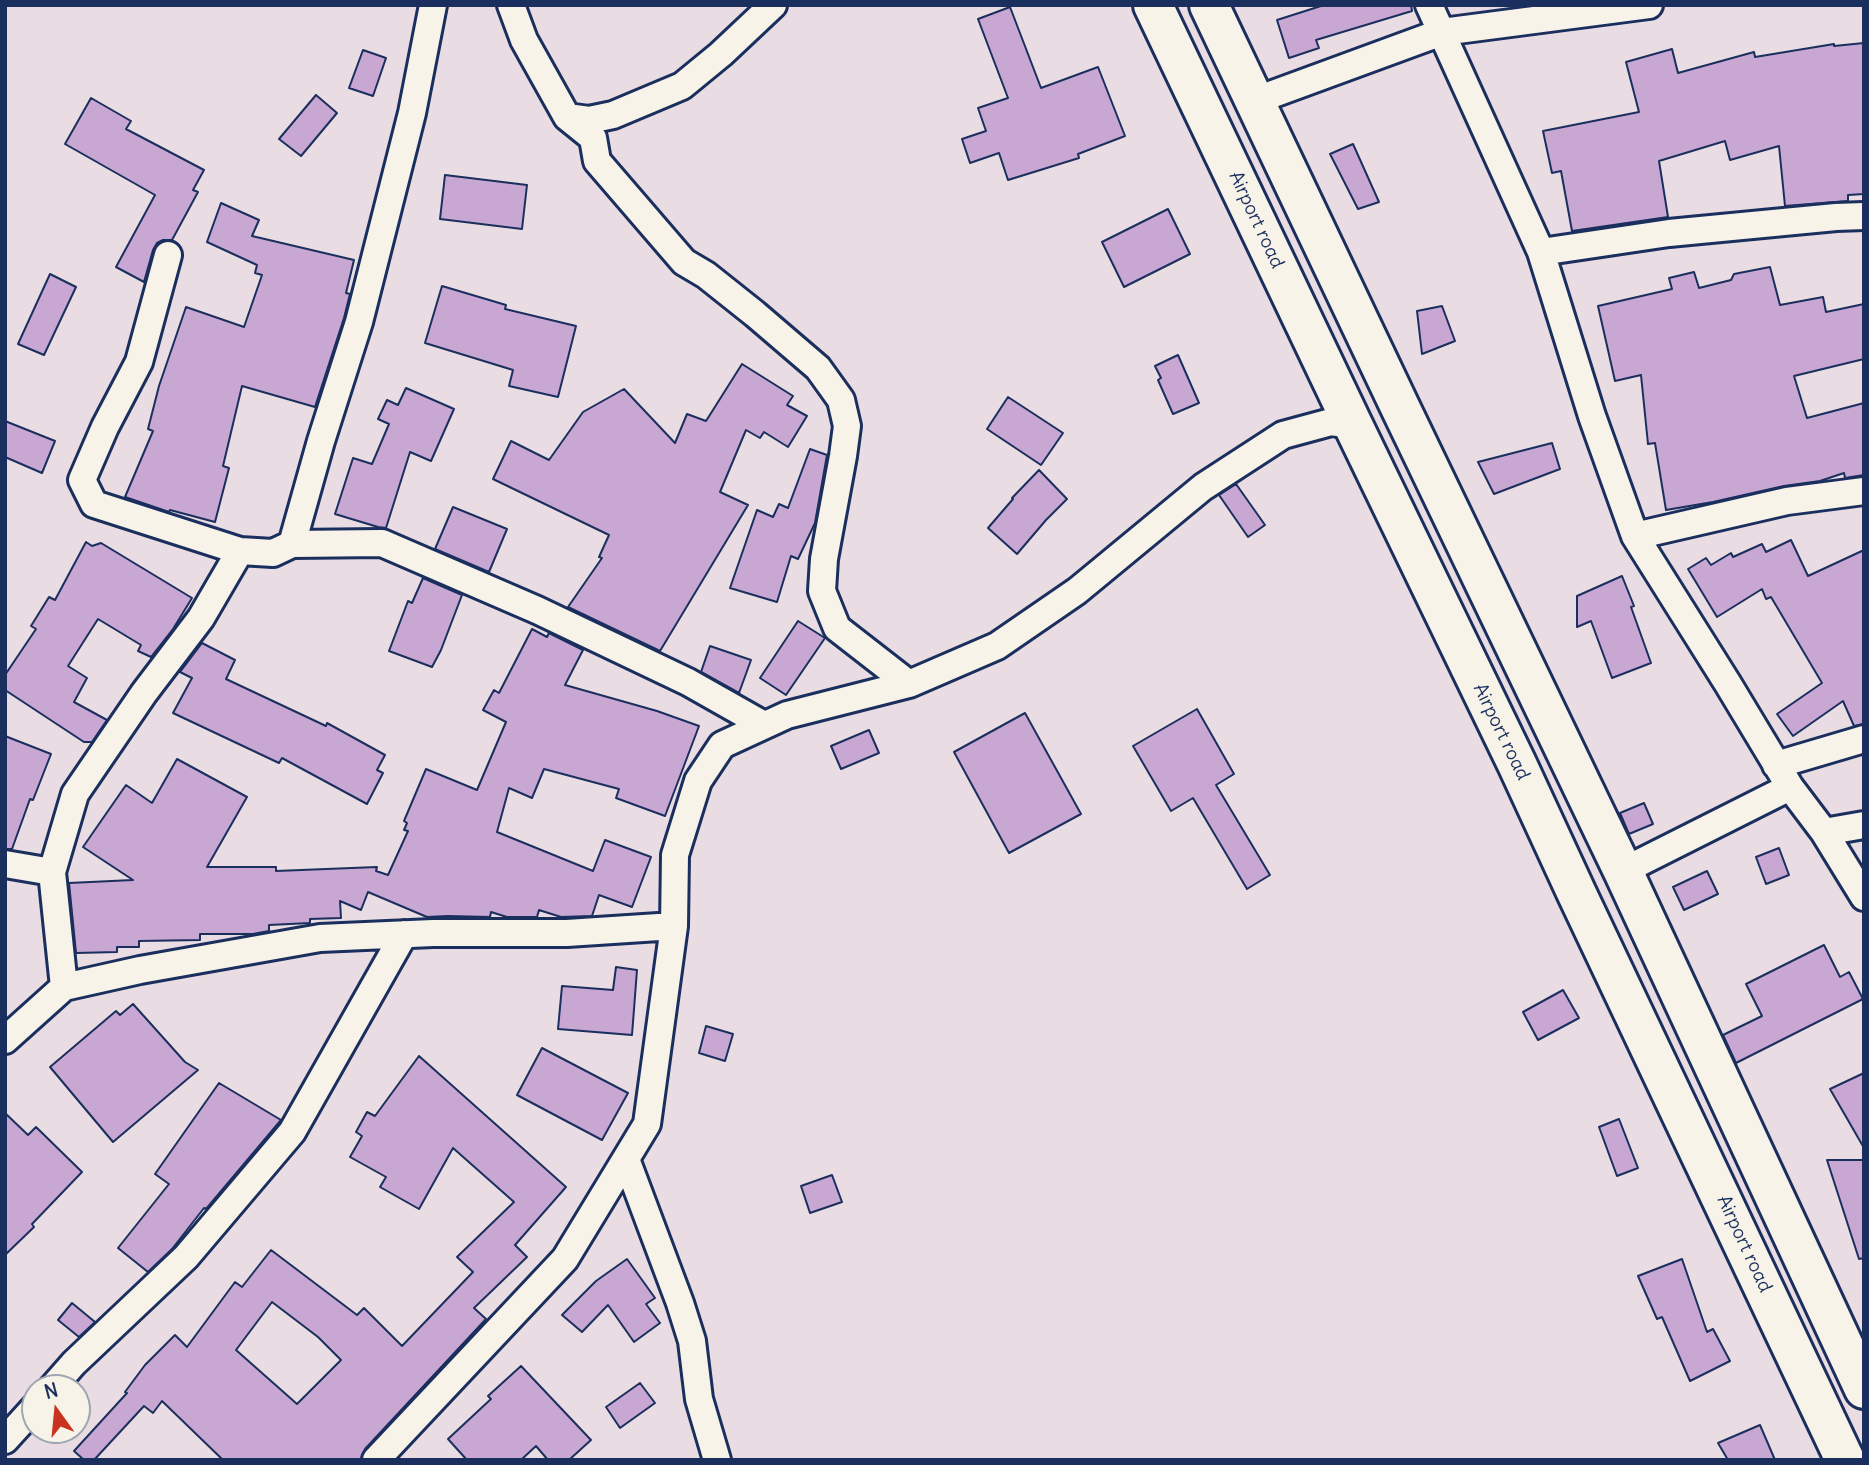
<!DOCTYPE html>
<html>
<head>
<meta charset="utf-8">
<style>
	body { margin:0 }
	#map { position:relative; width:1869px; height:1465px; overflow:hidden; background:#e9dce2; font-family:Delius,sans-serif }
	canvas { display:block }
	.frame { position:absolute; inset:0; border:7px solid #1b2f5e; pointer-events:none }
	.north { position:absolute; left:21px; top:1374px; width:70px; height:70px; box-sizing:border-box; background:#f7f3e8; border:2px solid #9fa5b1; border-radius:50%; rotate:345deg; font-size:19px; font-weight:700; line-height:28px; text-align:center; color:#1b2f5e }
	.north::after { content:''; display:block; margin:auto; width:24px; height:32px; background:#c8321e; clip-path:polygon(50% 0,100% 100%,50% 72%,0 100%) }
</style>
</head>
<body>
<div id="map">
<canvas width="1869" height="1465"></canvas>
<div class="frame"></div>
<div class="north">N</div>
</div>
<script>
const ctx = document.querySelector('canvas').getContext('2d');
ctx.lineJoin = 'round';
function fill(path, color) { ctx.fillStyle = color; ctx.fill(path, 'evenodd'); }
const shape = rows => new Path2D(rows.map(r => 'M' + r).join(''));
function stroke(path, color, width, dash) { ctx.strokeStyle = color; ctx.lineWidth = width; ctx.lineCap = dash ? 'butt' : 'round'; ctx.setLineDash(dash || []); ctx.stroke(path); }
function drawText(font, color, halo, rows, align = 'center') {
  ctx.font = font + ' Delius,sans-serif'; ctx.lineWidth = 5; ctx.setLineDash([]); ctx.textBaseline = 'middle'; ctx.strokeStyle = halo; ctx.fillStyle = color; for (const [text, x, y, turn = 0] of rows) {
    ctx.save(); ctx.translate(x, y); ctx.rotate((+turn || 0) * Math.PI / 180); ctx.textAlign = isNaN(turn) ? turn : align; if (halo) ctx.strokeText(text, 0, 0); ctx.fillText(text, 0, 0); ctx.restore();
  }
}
const building = shape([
	[1324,5,1411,5,1412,11,1316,40,1319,48,1289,58,1277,20,1324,5],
	[1010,7,1041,88,1098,67,1125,136,1078,154,1079,158,1008,180,999,153,970,163,962,139,986,131,978,108,1008,98,978,19,1010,7],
	[1864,43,1864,194,1848,195,1848,201,1785,206,1779,146,1730,160,1725,141,1659,161,1668,217,1572,231,1561,171,1552,173,1543,131,1639,112,1626,62,1672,49,1678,73,1754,52,1755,57,1834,44,1834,46,1864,43],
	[363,50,386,58,373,96,349,88,363,50],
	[316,95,337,113,301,156,279,139,316,95],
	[91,98,131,121,126,129,204,170,193,190,198,192,172,240,163,240,157,243,153,250,144,282,116,267,155,195,65,144,91,98],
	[1353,144,1379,202,1358,209,1330,154,1353,144],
	[445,175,527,185,522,229,440,219,445,175],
	[221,203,259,220,252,236,354,260,346,293,350,294,344,318,315,407,242,386,223,466,229,468,215,522,170,510,169,512,125,497,153,431,148,429,159,386,186,307,244,327,262,275,255,273,257,265,207,242,221,203],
	[1168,209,1190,254,1124,287,1102,242,1168,209],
	[1770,267,1780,305,1823,297,1826,312,1864,304,1864,359,1794,376,1807,418,1864,403,1864,475,1845,478,1844,473,1820,481,1784,486,1713,502,1666,510,1655,443,1648,444,1641,375,1615,381,1598,306,1672,289,1669,278,1694,272,1699,288,1731,280,1734,274,1770,267],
	[50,274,76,287,44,355,18,344,50,274],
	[442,286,506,305,505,309,576,326,558,397,509,386,513,370,425,343,442,286],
	[1442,306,1455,341,1422,354,1417,311,1442,306],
	[1178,355,1199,403,1173,414,1158,380,1161,378,1155,366,1178,355],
	[742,364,793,396,787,405,807,416,788,447,764,432,760,438,746,430,720,492,748,505,660,651,568,607,602,558,599,557,609,535,493,479,511,441,549,460,583,412,624,389,675,443,687,414,706,421,742,364],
	[406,388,454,409,431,461,410,452,386,528,378,527,335,514,353,458,372,464,389,424,378,419,387,400,398,405,406,388],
	[1008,397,1063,433,1041,465,987,429,1008,397],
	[5,421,55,441,42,473,5,457,5,421],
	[1552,443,1560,469,1494,494,1478,462,1552,443],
	[810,449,827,455,815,523,798,559,791,556,777,602,730,588,757,510,773,517,779,504,788,508,810,449],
	[1039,470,1067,499,1046,520,1017,554,988,528,1013,499,1012,498,1039,470],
	[1236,484,1265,525,1248,537,1219,495,1236,484],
	[453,507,507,529,489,572,435,549,453,507],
	[1791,540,1808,576,1864,550,1864,724,1854,726,1843,701,1793,736,1777,714,1822,683,1771,597,1766,599,1762,589,1717,617,1688,569,1706,558,1711,565,1731,553,1733,557,1762,544,1766,552,1791,540],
	[86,542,92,546,101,543,192,598,173,629,151,657,138,651,141,645,98,619,68,666,87,678,74,702,107,720,92,742,84,742,5,690,5,675,36,629,31,626,49,597,55,600,86,542],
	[1622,576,1634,606,1631,607,1651,663,1612,678,1591,621,1577,627,1577,596,1622,576],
	[423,578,462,595,441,650,432,667,389,651,408,601,412,603,423,578],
	[798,621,825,638,786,695,760,678,798,621],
	[532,629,547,637,549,633,583,650,565,685,657,711,699,726,665,816,616,798,619,789,544,769,532,798,509,788,497,832,593,871,605,840,651,857,632,907,599,895,592,916,561,917,539,910,537,917,507,917,491,912,490,917,448,916,427,917,368,892,361,910,340,901,341,918,310,919,310,923,269,925,269,931,253,934,200,934,200,940,139,941,139,947,117,947,117,952,76,953,69,883,133,880,83,847,126,785,152,803,177,759,247,797,207,867,276,867,276,871,377,867,376,871,388,875,408,831,404,830,407,823,404,821,426,769,477,790,506,722,483,710,494,690,499,693,532,629],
	[202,643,235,660,226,679,326,726,327,723,385,755,377,770,383,773,367,804,282,758,279,763,173,713,192,678,180,672,202,643],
	[710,646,751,660,739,693,701,672,710,646],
	[1197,709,1234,774,1216,785,1270,875,1247,889,1193,798,1171,811,1133,746,1197,709],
	[1025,713,1081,814,1009,853,954,752,1025,713],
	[869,730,879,753,841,769,831,746,869,730],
	[5,736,51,754,33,800,30,799,12,849,5,849,5,736],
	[1644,803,1653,824,1629,834,1620,813,1644,803],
	[1779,848,1789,875,1766,884,1756,857,1779,848],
	[1707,871,1718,894,1684,910,1673,887,1707,871],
	[1824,945,1840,977,1849,972,1863,999,1736,1063,1723,1035,1762,1016,1746,984,1824,945],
	[616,967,637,970,632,1035,558,1029,562,986,613,990,616,967],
	[1563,990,1579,1018,1538,1040,1523,1012,1563,990],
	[133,1004,185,1062,198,1070,113,1142,50,1067,116,1011,120,1015,133,1004],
	[706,1026,733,1034,725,1061,699,1053,706,1026],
	[542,1048,628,1093,602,1140,517,1095,542,1048],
	[419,1056,566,1187,515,1245,527,1257,474,1308,486,1319,365,1449,361,1460,223,1460,162,1401,153,1413,144,1406,94,1460,84,1460,74,1451,127,1393,125,1392,145,1365,175,1335,187,1347,235,1282,242,1287,271,1250,357,1315,364,1308,402,1346,473,1272,457,1257,514,1202,453,1148,419,1209,380,1187,386,1177,350,1157,362,1136,356,1132,367,1112,375,1116,419,1056],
	[272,1302,318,1337,341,1360,297,1404,236,1350,272,1302],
	[1864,1073,1864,1148,1830,1089,1864,1073],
	[219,1083,281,1120,206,1209,204,1208,172,1249,148,1272,118,1248,169,1184,155,1174,219,1083],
	[5,1113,28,1135,36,1127,82,1172,32,1224,34,1227,5,1255,5,1113],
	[1619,1119,1638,1168,1617,1176,1599,1127,1619,1119],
	[1827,1160,1864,1160,1864,1258,1859,1259,1827,1160],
	[832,1175,842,1202,810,1213,801,1186,832,1175],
	[627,1259,655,1298,646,1304,660,1323,634,1342,608,1305,582,1332,562,1315,596,1281,627,1259],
	[1682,1259,1707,1332,1713,1329,1730,1361,1690,1381,1662,1317,1657,1319,1638,1276,1682,1259],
	[72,1303,95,1322,79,1337,58,1320,72,1303],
	[521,1366,591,1440,569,1460,548,1460,536,1446,521,1460,467,1460,448,1439,491,1399,488,1396,521,1366],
	[640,1383,655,1403,620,1428,606,1407,640,1383],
	[1760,1425,1775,1460,1728,1460,1718,1443,1760,1425]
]);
fill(building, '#c8a7d3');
stroke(building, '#1b2f5e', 2);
const street = shape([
	[511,5,524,40,567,117,593,138,597,161,684,262,706,275,755,314,818,368,841,400,847,426,843,456,824,559,822,591,837,628,909,684],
	[1429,5,1541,252,1592,416,1635,536,1728,684,1790,787,1824,832,1864,897],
	[1254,101,1442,32,1649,5],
	[567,117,589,120,613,115,682,86,721,54,773,5],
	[1541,252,1669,233,1836,217,1864,216],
	[168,255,139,362,105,427,82,480,94,504,240,551],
	[1635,536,1787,501,1864,491],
	[292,544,321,441,359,322,412,113,433,5],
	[1776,765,1864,739],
	[1824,832,1864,825],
	[5,864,52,872],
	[1623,871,1790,787],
	[64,987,140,970,320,938,433,933,567,933,674,926],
	[5,1040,64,987,52,872,75,794,144,693,201,618,240,551,273,553,292,544,382,543,537,610,688,682,764,725],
	[626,1159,680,1303,692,1341,699,1399,717,1460],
	[52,1388,74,1363,186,1257,292,1132,404,934],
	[5,1440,35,1407],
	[376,1460,565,1259,647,1124,674,926,675,855,698,781,722,745,787,715,909,684,997,646,1077,591,1203,487,1283,435,1331,422,1353,425]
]);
const secondary = shape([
	[1153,5,1353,425,1517,764,1577,894,1845,1460],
	[1209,5,1400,407,1623,871,1864,1389]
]);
stroke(street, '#1b2f5e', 32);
stroke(secondary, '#1b2f5e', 44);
stroke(street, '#f7f3e8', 26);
stroke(secondary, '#f7f3e8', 38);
drawText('19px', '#1b2f5e', '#f7f3e8', [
	["Airport road",1256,220,65],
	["Airport road",1501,732,64],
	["Airport road",1744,1244,65]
]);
</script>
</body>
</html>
